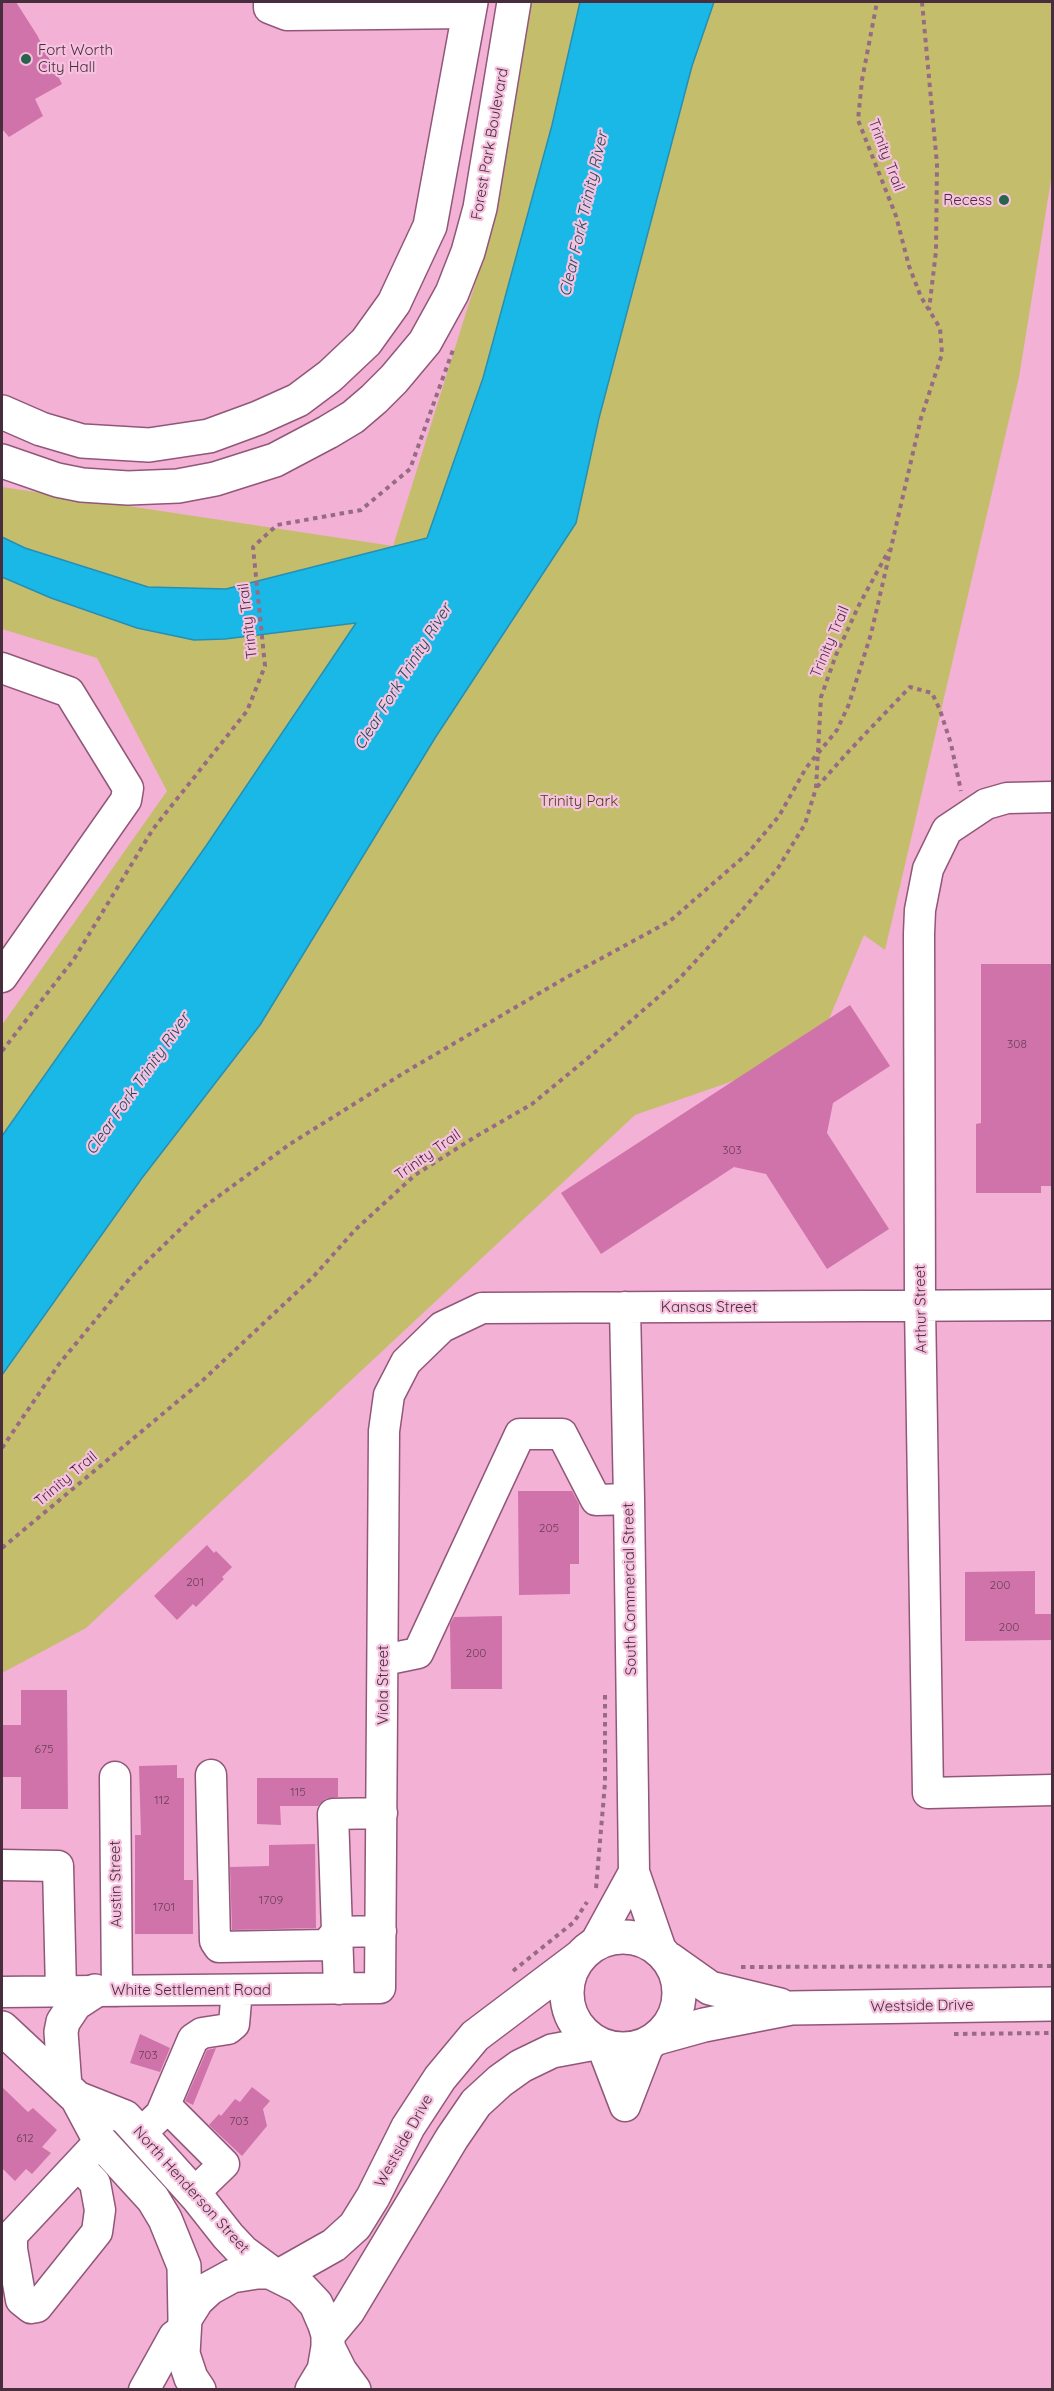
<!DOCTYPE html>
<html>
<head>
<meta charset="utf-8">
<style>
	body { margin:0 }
	#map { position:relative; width:1054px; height:2391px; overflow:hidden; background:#f2b1d5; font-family:Quicksand,sans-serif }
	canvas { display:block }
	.frame { position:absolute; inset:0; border:3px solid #482e3d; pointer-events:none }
</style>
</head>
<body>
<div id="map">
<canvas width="1054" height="2391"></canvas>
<div class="frame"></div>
</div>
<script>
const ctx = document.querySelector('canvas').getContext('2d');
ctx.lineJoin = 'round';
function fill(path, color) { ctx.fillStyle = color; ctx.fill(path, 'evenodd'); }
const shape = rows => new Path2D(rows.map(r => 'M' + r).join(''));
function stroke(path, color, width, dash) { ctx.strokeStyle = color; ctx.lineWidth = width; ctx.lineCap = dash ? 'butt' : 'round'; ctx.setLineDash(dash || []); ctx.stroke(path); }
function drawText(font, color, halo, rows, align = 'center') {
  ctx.font = font + ' Quicksand,sans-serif'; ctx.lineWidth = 4.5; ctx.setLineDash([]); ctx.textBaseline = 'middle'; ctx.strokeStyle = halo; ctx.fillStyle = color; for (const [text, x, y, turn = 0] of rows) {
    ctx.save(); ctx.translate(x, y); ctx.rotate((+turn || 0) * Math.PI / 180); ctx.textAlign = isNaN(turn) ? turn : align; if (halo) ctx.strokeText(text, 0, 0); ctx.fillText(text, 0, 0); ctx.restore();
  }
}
fill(shape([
	[524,2,1052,2,1052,174,1019,377,885,950,864,935,829,1019,736,1080,635,1115,86,1628,2,1673,2,1025,167,791,97,658,2,629,2,487,393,546,491,233]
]), '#c4be6c');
const water = shape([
	[580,2,714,2,692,66,599,418,576,523,435,738,260,1025,142,1178,2,1375,2,1136,206,846,356,623,225,639,194,640,137,628,51,598,2,577,2,537,25,548,148,587,226,589,427,538,483,378,552,125,580,2]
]);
fill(water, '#19b8e6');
stroke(water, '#278fb3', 1.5);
fill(shape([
	[2,2,16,2,37,35,62,84,35,99,43,116,9,137,2,129],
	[981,964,1053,964,1053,1186,1041,1186,1041,1193,976,1193,976,1124,981,1123],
	[850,1005,890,1066,833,1103,827,1133,889,1229,827,1269,766,1174,734,1167,601,1254,561,1193],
	[518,1491,572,1491,579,1504,579,1564,570,1564,570,1594,519,1595],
	[207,1545,214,1553,216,1551,232,1567,222,1577,224,1579,196,1607,193,1604,177,1620,154,1596],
	[1035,1571,1035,1614,1053,1614,1053,1640,965,1641,965,1572],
	[502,1616,502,1689,451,1689,450,1624,454,1617],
	[21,1690,67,1690,68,1809,21,1809,21,1777,2,1777,2,1725,21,1725],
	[177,1765,177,1778,184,1778,184,1880,193,1880,193,1934,135,1934,135,1835,141,1835,139,1766],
	[257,1778,338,1778,338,1797,325,1799,318,1806,280,1806,281,1825,257,1824],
	[315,1844,316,1928,232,1930,230,1867,269,1866,269,1845],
	[140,2034,170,2048,160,2072,130,2063],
	[216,2048,193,2105,185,2101,207,2050],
	[2,2087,28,2112,33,2108,57,2130,42,2147,51,2153,32,2174,26,2169,15,2181,2,2168],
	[252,2087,270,2101,263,2109,267,2126,242,2156,209,2125,219,2114,221,2116,235,2099,240,2102]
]), '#d073aa');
const minor = shape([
	[269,2,269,8,287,15,469,13],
	[2,668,69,692,128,788,126,800,2,977],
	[1052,797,1007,798,986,804,947,830,928,869,920,910,919,934,920,1305,928,1793,1052,1790],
	[625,1307,629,1499,634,1872,662,1953],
	[384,1660,418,1653,520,1434,562,1434,596,1500,629,1499],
	[211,1775,215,1941,219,1947,326,1945,337,1932,381,1931],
	[115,1777,117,1991],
	[2,1865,58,1866,61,1991],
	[594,1945,634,1872],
	[339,1989,333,1814,382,1813],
	[2,1992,380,1988,384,1431,389,1395,406,1362,442,1327,482,1308,1052,1305],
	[602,2046,625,2106],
	[165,2105,224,2164,194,2193],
	[625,2106,649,2044],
	[141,2133,161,2114,193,2039,202,2033,228,2029,234,2024,237,1990],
	[78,2165,95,2183,100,2210,97,2232,37,2307,31,2308,21,2300,12,2249,12,2235,100,2141],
	[144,2390,174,2336,184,2329]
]);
const major = shape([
	[2,412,41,429,82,441,149,445,209,436,258,418,298,400,330,376,366,342,394,303,430,226,471,2],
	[2,461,57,480,82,485,128,488,178,486,215,479,275,460,328,432,353,417,374,399,394,379,425,342,452,293,468,252,480,208,514,2],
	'567 1993a56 56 0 1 1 112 0a56 56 0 1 1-112 0Z',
	[669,1959,710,1988,780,2005],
	[2,2028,77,2098,100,2141,153,2199,165,2219,184,2266,185,2319],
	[657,2038,704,2025,791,2008,1052,2004],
	[65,2087,61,2032,63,2022,75,2004,95,1991],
	[77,2098,125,2117,198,2198,228,2236,243,2252,270,2272],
	[279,2276,334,2245,355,2226,373,2197,408,2127,440,2078,475,2036,581,1956],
	[328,2335,348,2311,452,2138,476,2103,500,2081,521,2066,552,2051,595,2043],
	[328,2347,340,2371,354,2390],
	[199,2390,191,2378,183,2354,185,2319,197,2300,210,2288,232,2276,257,2272,270,2272,300,2287,316,2304,325,2325,328,2335,328,2347,324,2370,312,2390]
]);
stroke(minor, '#915779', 33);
stroke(major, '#915779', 36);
stroke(shape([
	[922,2,937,164,936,251,929,310],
	[817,787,848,752,910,687,932,693,940,710,951,744,961,791],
	[2,1051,74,959,153,829,247,711,265,666,253,547,277,525,361,510,410,469,454,347],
	[2,1448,59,1364,131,1277,201,1209,290,1144,402,1074,567,977,670,921,748,853,779,816,806,768,837,730,849,704,871,634,921,418,942,354,940,328,921,297,909,266,896,216,858,120,862,80,877,2],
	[2,1548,202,1381,314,1276,355,1230,415,1175,475,1137,532,1104,594,1053,679,979,739,914,778,868,805,824,816,788,821,697,836,655,859,605,889,550],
	[596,1888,605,1783,605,1695],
	[741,1967,1052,1966],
	[513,1971,574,1922,587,1902],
	[954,2034,1052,2033]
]), '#986b84', 4, [4.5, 4.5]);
stroke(minor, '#fff', 30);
stroke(major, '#fff', 33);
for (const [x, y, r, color] of [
	[26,59,6,"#29634c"],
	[1004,200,6,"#29634c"]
]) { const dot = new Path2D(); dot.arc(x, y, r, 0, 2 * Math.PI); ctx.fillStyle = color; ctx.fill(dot); stroke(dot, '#f7c2df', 2); }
drawText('12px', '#6a3f58', null, [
	["308",1017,1044],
	["303",732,1150],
	["205",549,1528],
	["201",195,1582],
	["200",1000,1585],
	["200",1009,1627],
	["200",476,1653],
	["675",44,1749],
	["115",298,1792],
	["112",162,1800],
	["1709",271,1900],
	["1701",164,1907],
	["703",148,2055],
	["703",239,2121],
	["612",25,2138]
]);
drawText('15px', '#482e3d', '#f7c2df', [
	["Fort Worth",38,50],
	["City Hall",38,67],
	["Recess",992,200,"right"]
], 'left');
drawText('15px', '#482e3d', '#f7c2df', [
	["Forest Park Boulevard",490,144,-80],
	["Trinity Trail",886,155,69],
	["Trinity Trail",248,621,-97],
	["Trinity Trail",830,642,-67],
	["Trinity Trail",428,1155,-35],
	["Kansas Street",709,1307],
	["Arthur Street",921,1309,-91],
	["Trinity Trail",66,1479,-40],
	["South Commercial Street",630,1589,-91],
	["Viola Street",383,1685,-90],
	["Austin Street",116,1884,-91],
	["White Settlement Road",191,1990],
	["Westside Drive",922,2006,-1],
	["Westside Drive",404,2141,-61],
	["North Henderson Street",191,2190,48]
]);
drawText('15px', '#494516', '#f7c2df', [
	["Trinity Park",579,801]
]);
drawText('italic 16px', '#124c5f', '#f7c2df', [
	["Clear Fork Trinity River",584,214,-77],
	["Clear Fork Trinity River",403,677,-58],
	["Clear Fork Trinity River",138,1084,-55]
]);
</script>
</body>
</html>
